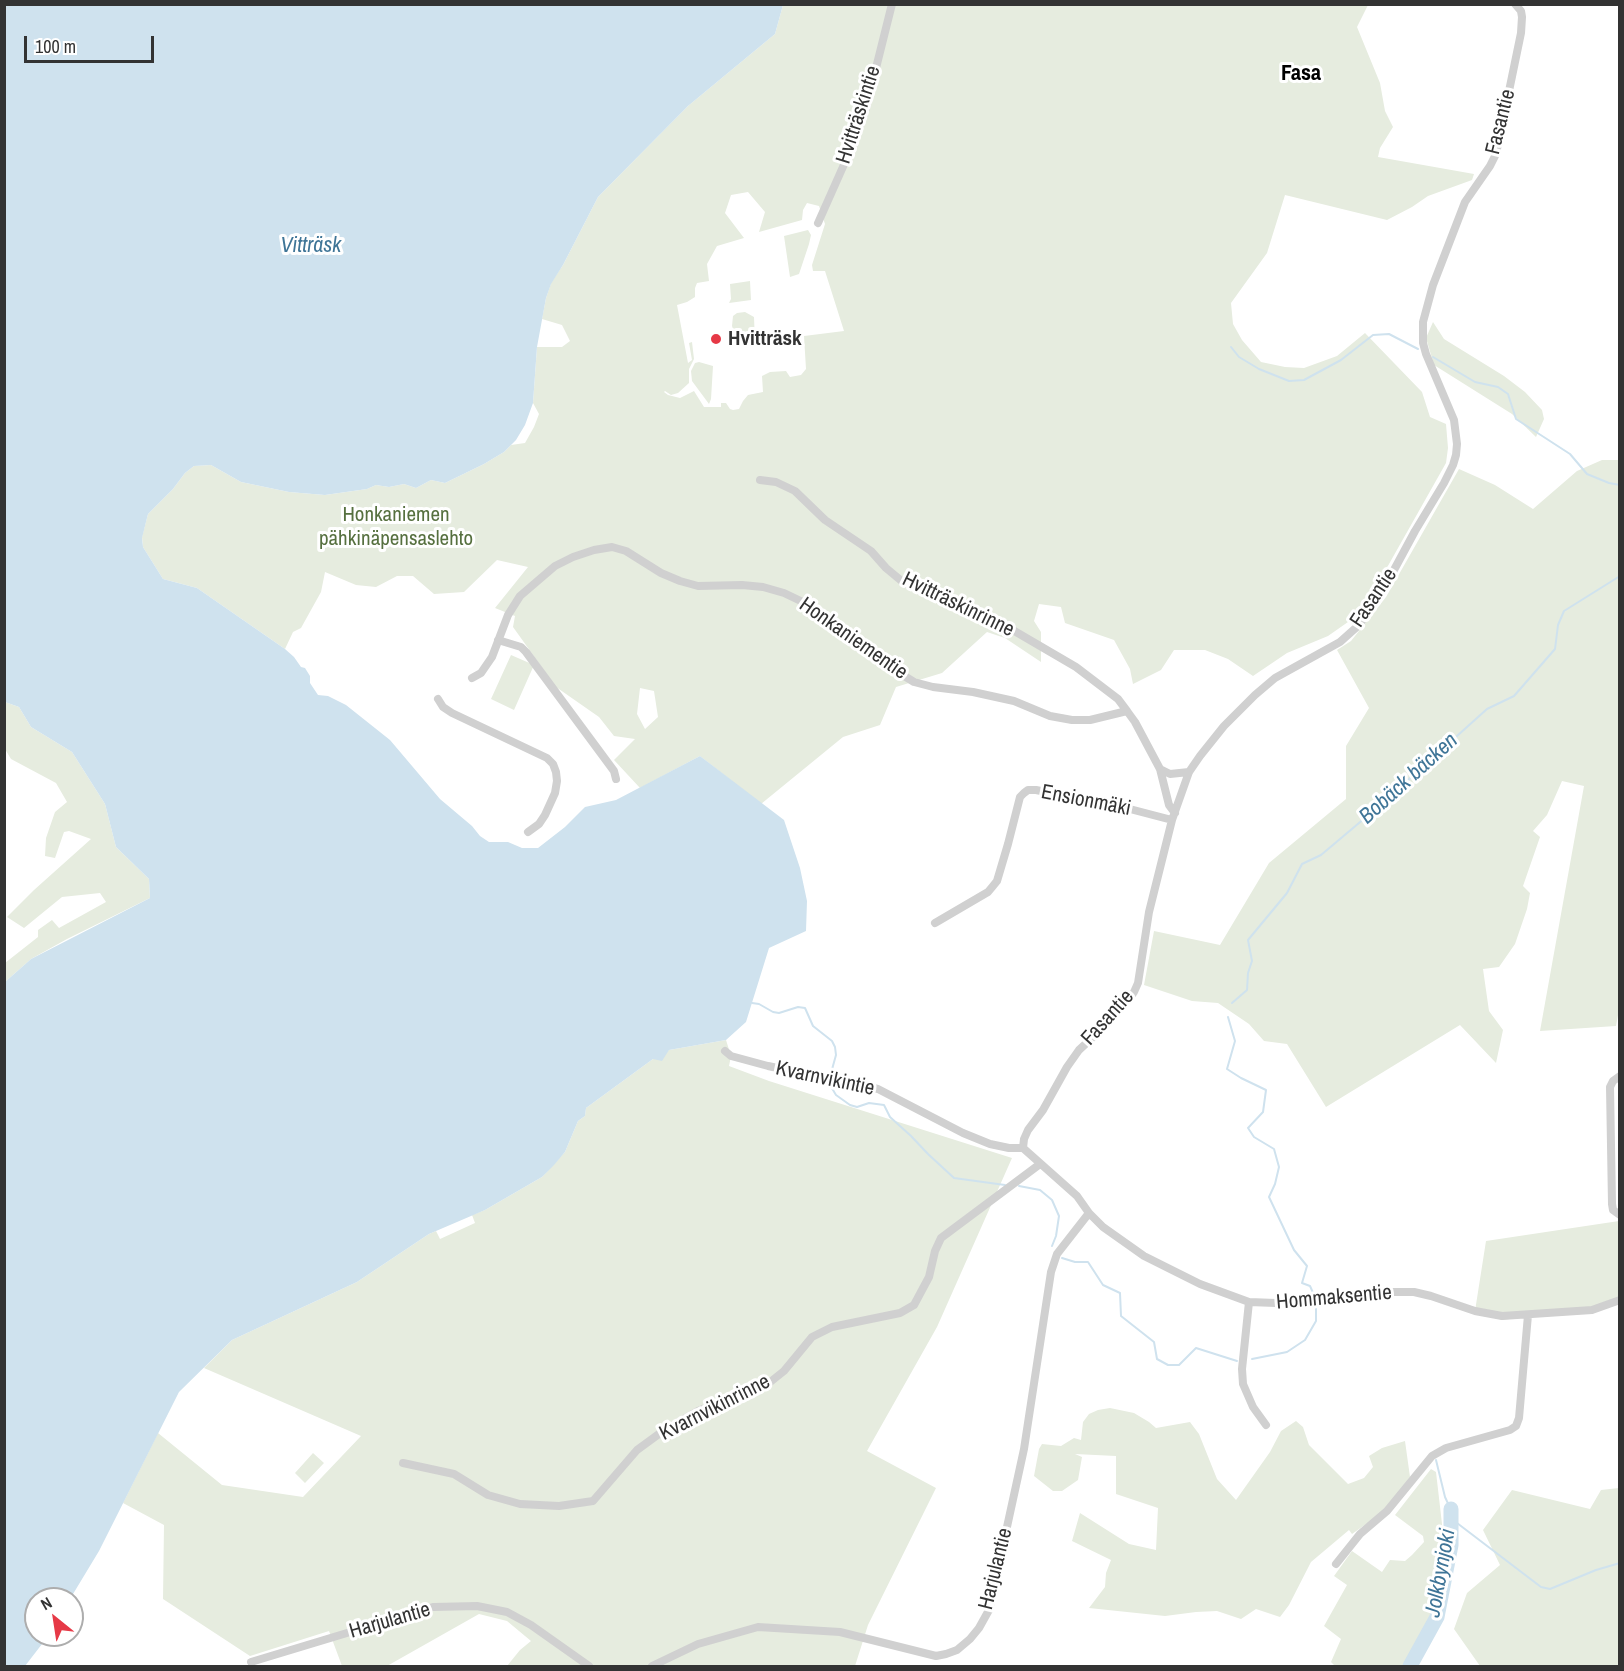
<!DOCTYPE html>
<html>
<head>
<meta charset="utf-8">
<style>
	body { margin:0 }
	#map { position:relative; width:1624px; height:1671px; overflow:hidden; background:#fff; font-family:"Archivo Narrow",sans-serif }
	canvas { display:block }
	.frame { position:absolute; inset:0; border:6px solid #333; pointer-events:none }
	.north { position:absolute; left:24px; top:1587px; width:60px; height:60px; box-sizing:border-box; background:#fff; border:2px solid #adadad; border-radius:50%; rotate:330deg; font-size:16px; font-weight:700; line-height:24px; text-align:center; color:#333 }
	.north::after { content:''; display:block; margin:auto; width:21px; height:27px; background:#e63946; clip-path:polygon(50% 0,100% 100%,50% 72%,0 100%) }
	.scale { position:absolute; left:24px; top:36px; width:130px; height:27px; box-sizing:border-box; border:3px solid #333; border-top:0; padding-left:8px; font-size:18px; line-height:21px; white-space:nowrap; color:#333; -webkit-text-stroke:4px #fff; paint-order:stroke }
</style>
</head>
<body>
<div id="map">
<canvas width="1624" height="1671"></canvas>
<div class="frame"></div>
<div class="north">N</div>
<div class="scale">100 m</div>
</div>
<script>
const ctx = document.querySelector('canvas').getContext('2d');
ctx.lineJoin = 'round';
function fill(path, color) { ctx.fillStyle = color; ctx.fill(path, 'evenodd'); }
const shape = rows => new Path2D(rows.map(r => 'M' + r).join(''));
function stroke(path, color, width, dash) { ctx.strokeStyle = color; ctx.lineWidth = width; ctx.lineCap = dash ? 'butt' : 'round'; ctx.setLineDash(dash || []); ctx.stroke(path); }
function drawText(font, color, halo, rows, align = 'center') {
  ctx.font = font + ' "Archivo Narrow",sans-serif'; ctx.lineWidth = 6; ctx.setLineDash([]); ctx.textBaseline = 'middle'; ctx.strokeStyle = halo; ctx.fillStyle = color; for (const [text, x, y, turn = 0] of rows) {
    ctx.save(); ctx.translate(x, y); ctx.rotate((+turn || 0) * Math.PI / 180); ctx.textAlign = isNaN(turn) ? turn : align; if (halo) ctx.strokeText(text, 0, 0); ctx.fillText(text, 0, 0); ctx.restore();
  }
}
fill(shape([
	[783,5,1368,5,1357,27,1380,83,1385,111,1393,127,1380,148,1378,157,1474,174,1472,180,1428,196,1412,207,1387,220,1285,195,1267,253,1231,303,1233,324,1242,340,1261,362,1285,367,1304,368,1337,356,1365,333,1422,392,1430,417,1446,424,1448,448,1446,463,1367,603,1348,622,1328,636,1287,653,1253,676,1228,659,1205,650,1174,650,1161,670,1133,684,1130,669,1114,640,1065,623,1061,607,1039,604,1034,621,1041,632,1041,662,1005,638,987,632,942,673,896,687,880,725,843,737,761,804,700,756,640,788,614,760,635,739,614,736,599,717,556,687,513,627,515,616,495,608,528,567,497,560,464,592,434,594,413,576,397,576,376,587,356,585,325,572,321,592,301,628,293,632,285,649,197,588,163,579,143,547,142,537,148,514,173,489,185,473,194,466,211,465,241,482,289,492,325,495,367,489,376,485,389,487,404,484,416,488,431,480,445,483,484,464,504,452,511,445,525,443,534,427,539,414,533,403,537,347,562,347,570,341,562,325,542,319,546,298,551,283,563,265,598,197,688,106,775,34],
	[748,192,765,212,759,232,802,220,803,210,807,203,819,206,825,224,812,265,813,271,825,271,844,331,804,336,806,369,801,375,790,377,786,371,770,372,762,376,763,392,748,395,743,401,739,409,733,410,730,409,726,403,721,403,721,407,704,407,694,391,680,398,668,395,664,392,665,391,671,395,678,393,689,383,689,369,694,359,692,342,689,343,692,360,688,363,677,305,687,302,695,297,695,288,697,283,709,281,707,264,717,246,744,238,725,213,731,195],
	[640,688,654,691,658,717,645,729,637,714],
	[808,230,811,235,809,244,799,274,790,277,784,236],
	[750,281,751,300,729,303,731,299,730,284],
	[745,312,754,317,755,343,740,343,735,335,732,326,733,316,737,313],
	[1433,322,1444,339,1504,376,1525,392,1542,410,1544,419,1536,437,1512,414,1434,365,1426,338],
	[699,362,713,366,711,399,709,404,692,381,691,371,695,363],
	[1602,460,1619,460,1620,1004,1616,1026,1540,1031,1584,786,1562,781,1547,815,1533,831,1540,837,1523,886,1530,893,1527,909,1515,944,1499,967,1483,969,1489,1011,1503,1030,1496,1063,1460,1025,1326,1107,1287,1044,1264,1041,1249,1024,1218,1003,1192,1001,1144,985,1154,931,1220,945,1269,863,1346,799,1346,746,1369,708,1337,650,1351,641,1386,597,1459,469,1495,485,1533,509,1577,471],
	[511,655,534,665,514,710,491,699],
	[5,702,19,707,31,727,72,752,105,804,116,847,149,879,150,898,67,939,31,959,5,982,5,963,38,937,38,930,52,920,59,928,106,902,100,893,62,897,24,928,7,917,34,890,91,839,69,831,64,832,55,858,45,856,46,838,55,812,67,802,56,783,11,759,5,749],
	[726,1040,731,1056,729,1066,769,1081,1012,1158,937,1327,867,1451,936,1488,868,1625,855,1666,507,1666,520,1650,531,1641,507,1621,479,1614,387,1666,342,1666,329,1631,250,1656,163,1599,164,1525,123,1503,158,1433,222,1485,303,1497,361,1436,204,1368,232,1340,357,1282,429,1234,436,1231,440,1239,475,1223,472,1215,485,1210,542,1177,565,1152,578,1121,585,1116,586,1108,653,1059,669,1050],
	[1619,1221,1619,1300,1609,1305,1502,1320,1475,1311,1486,1241],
	[1110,1408,1134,1413,1149,1422,1156,1428,1190,1422,1199,1434,1217,1479,1236,1500,1270,1452,1281,1431,1296,1421,1303,1427,1309,1445,1348,1484,1364,1478,1373,1467,1369,1456,1382,1448,1405,1441,1410,1477,1383,1512,1352,1534,1349,1530,1311,1562,1289,1605,1280,1617,1256,1609,1241,1619,1217,1611,1196,1612,1165,1616,1089,1608,1105,1587,1106,1573,1111,1560,1072,1541,1080,1513,1129,1544,1156,1550,1158,1508,1116,1494,1116,1456,1075,1454,1082,1457,1078,1480,1062,1491,1053,1491,1034,1476,1039,1449,1042,1444,1061,1446,1074,1438,1081,1440,1083,1422,1089,1414,1098,1410],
	[313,1453,324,1463,305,1483,295,1473],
	[1431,1469,1436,1472,1448,1576,1445,1597,1406,1666,1335,1666,1331,1662,1341,1639,1324,1626,1347,1585,1334,1576,1352,1551,1382,1572,1390,1560,1405,1561,1412,1555,1424,1542,1423,1536,1395,1515],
	[1619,1488,1619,1666,1480,1666,1454,1629,1467,1593,1500,1565,1483,1530,1512,1490,1590,1509,1601,1490]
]), '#e6ecdf');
fill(shape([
	[5,4,783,5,775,34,688,106,598,197,563,265,551,284,546,298,537,347,533,403,525,425,516,440,504,452,484,464,445,483,431,480,416,488,404,484,389,487,376,485,367,489,325,495,289,492,241,482,211,465,194,466,185,473,173,489,148,514,142,538,143,547,163,579,197,588,285,649,294,657,301,667,305,668,310,676,310,683,318,695,328,696,346,705,390,740,440,799,472,826,480,836,489,842,508,842,522,848,538,848,565,827,585,807,616,800,700,756,784,820,800,868,807,901,806,931,769,948,746,1022,726,1040,669,1050,662,1061,653,1059,586,1108,585,1116,578,1121,565,1152,554,1165,542,1177,485,1210,429,1234,357,1282,232,1340,179,1392,99,1551,70,1599,36,1599,36,1635,49,1635,25,1666,4,1666,5,982,31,959,150,898,149,879,116,847,105,804,72,752,31,727,19,707,5,702]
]), '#cfe2ee');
stroke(shape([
	[1231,347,1239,357,1259,369,1289,381,1304,380,1341,360,1373,335,1389,334,1418,349],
	[1433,357,1475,382,1498,387,1508,394,1516,419,1570,454,1587,474,1609,483,1620,485],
	[752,1003,759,1004,773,1012,779,1013,798,1007,805,1008,813,1026,832,1041,835,1047,836,1055,831,1073],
	[1232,1003,1247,990,1248,973,1252,961,1248,940,1287,893,1302,864,1321,855,1378,807,1487,709,1514,696,1555,649,1558,625,1564,611,1620,576],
	[1228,1017,1235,1041,1227,1069,1241,1078,1266,1090,1263,1112,1248,1128,1254,1137,1274,1149,1279,1167,1275,1184,1269,1197,1294,1250,1307,1266,1302,1283,1310,1286,1314,1295],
	[830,1085,836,1095,850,1105,857,1107,869,1103,884,1105,890,1117,911,1136,928,1154,954,1178,1005,1185],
	[1019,1186,1040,1190,1052,1200,1059,1216,1056,1236,1052,1246],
	[1062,1258,1075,1262,1088,1262,1103,1285,1120,1293,1121,1316,1154,1342,1157,1359,1168,1365,1179,1365,1196,1348,1237,1361],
	[1252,1359,1287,1352,1305,1340,1316,1321,1316,1308],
	[1436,1460,1445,1497,1457,1523,1541,1587,1550,1589,1596,1570,1620,1563]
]), '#cfe2ee', 2);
stroke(shape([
	[1410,1666,1437,1617,1451,1545,1451,1509]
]), '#cfe2ee', 15);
stroke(shape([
	[818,223,854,142,866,108,892,4],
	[760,480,776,482,795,491,825,520,871,551,886,568,904,583,960,602,987,615,1076,667,1118,699,1127,711],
	[498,640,521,647,526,652,614,771,616,779],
	[472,678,481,673,492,657,508,615,520,596,555,566,573,557,594,550,612,547,626,551,661,573,680,581,698,586,742,585,763,587,784,593,807,604,856,646,914,682,933,687,973,692,1014,701,1050,716,1072,720,1090,720,1127,711,1135,722,1160,769,1169,805,1175,813],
	[438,699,443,707,452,713,547,758,553,764,556,772,557,781,555,793,545,815,539,824,528,832],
	[1160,769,1170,774,1189,772],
	[935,923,988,892,993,886,997,881,1008,844,1020,797,1024,793,1028,790,1036,790,1126,808,1172,820],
	[725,1051,731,1056,768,1066,878,1089,963,1133,990,1144,1009,1148,1023,1148],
	[1620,1076,1613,1081,1610,1087,1612,1204,1613,1210,1620,1215],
	[1023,1148,1024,1139,1028,1130,1043,1110,1067,1067,1079,1050,1107,1024,1124,1006,1134,992,1138,983,1149,912,1172,820,1189,772,1200,756,1224,726,1255,695,1275,678,1340,642,1359,625,1381,594,1415,531,1444,483,1453,465,1456,455,1457,444,1454,420,1426,354,1423,343,1423,322,1433,285,1465,202,1490,166,1496,154,1521,33,1522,17,1521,11,1515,4],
	[1023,1148,1077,1196,1089,1213,1103,1227,1144,1256,1200,1284,1249,1302,1303,1304,1392,1292,1414,1292,1431,1296,1475,1311,1502,1316,1592,1310,1620,1300],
	[1249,1302,1242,1369,1243,1384,1253,1407,1266,1425],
	[403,1463,454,1474,488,1495,520,1504,559,1506,593,1501,637,1450,663,1431,698,1411,769,1383,784,1371,812,1337,832,1327,900,1313,914,1305,929,1277,935,1251,941,1238,1040,1164],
	[1336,1564,1360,1534,1387,1511,1432,1456,1446,1448,1510,1430,1516,1426,1519,1418,1528,1315],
	[251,1662,433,1607,477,1606,507,1612,531,1625,589,1666],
	[652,1666,698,1644,758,1627,840,1632,936,1656,946,1654,957,1650,970,1639,979,1628,989,1610,995,1588,1000,1559,1024,1449,1051,1272,1057,1254,1089,1213]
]), '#d0d0d0', 8);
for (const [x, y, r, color] of [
	[716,339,6,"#e63946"]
]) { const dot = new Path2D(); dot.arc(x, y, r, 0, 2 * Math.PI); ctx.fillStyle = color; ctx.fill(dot); stroke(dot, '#fff', 2); }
drawText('21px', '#333', '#fff', [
	["Hvitträskintie",859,115,-72],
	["Fasantie",1501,122,-76],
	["Fasantie",1374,598,-56],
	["Hvitträskinrinne",958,605,26],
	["Honkaniementie",853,639,35],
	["Ensionmäki",1086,801,11],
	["Fasantie",1108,1018,-48],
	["Kvarnvikintie",825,1079,12],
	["Hommaksentie",1334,1298,-5],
	["Kvarnvikinrinne",715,1408,-27],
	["Harjulantie",996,1569,-76],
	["Harjulantie",390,1621,-16]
]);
drawText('bold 21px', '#333', '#fff', [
	["Hvitträsk",728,339]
], 'left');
drawText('21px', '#56703f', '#fff', [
	["Honkaniemen",396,515],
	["pähkinäpensaslehto",396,539]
]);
drawText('bold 22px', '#000', '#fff', [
	["Fasa",1301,74]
]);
drawText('italic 22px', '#3f7597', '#fff', [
	["Vitträsk",311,246],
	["Bobäck bäcken",1409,779,-42],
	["Jolkbynjoki",1441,1573,-80]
]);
</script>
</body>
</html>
